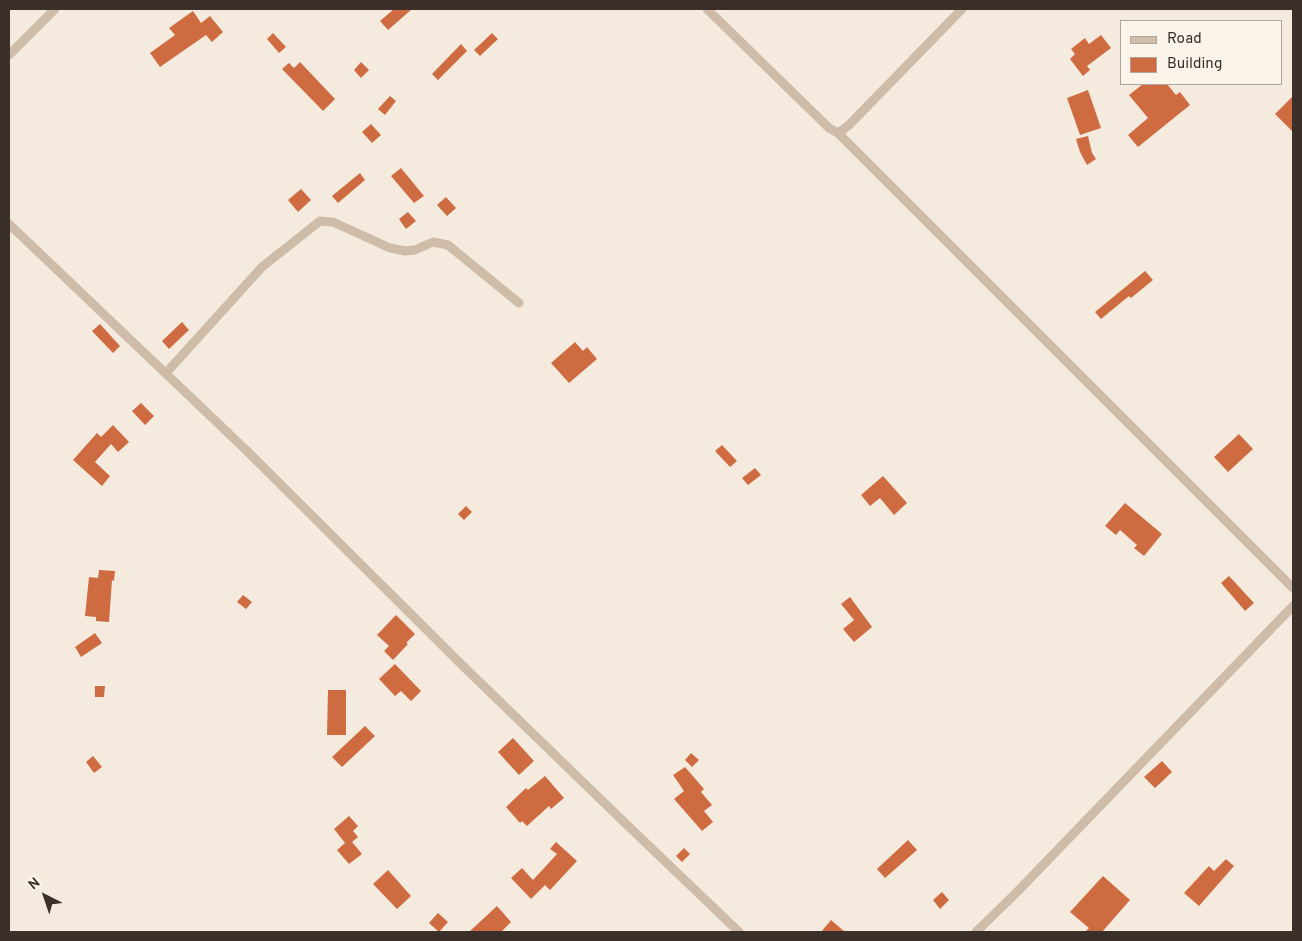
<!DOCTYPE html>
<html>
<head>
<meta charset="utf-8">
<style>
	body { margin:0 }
	#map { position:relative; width:1302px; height:941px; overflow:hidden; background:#f4ebde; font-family:Overpass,sans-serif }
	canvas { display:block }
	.frame { position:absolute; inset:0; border:10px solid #3a2f29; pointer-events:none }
	.legend { position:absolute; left:1120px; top:20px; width:162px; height:65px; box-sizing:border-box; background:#fbf4eb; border:1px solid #aea59d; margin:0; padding:6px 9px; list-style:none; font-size:15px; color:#3a2f29 }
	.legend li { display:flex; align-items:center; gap:10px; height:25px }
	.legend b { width:25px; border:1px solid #aea59d }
	.north { position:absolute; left:20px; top:871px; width:50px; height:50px; -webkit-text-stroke:4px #fbf4eb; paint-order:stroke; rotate:319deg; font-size:14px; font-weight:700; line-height:20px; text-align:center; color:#3a2f29 }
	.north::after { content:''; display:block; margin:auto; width:18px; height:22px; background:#3a2f29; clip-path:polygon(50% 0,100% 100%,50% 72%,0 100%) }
</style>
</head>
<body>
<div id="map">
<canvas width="1302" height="941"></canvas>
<div class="frame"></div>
<ul class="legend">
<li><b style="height:6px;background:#cebba8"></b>Road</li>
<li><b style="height:14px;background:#cf6b41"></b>Building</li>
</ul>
<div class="north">N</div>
</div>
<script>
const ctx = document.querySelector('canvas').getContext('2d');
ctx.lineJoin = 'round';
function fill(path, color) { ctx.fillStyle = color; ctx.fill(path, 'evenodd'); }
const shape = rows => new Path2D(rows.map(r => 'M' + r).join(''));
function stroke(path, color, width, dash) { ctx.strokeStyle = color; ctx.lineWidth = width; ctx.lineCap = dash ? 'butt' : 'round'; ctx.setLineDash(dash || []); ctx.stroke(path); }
fill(shape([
	[394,9,412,9,388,30,380,21],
	[193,11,201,23,210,16,223,32,212,42,206,35,160,67,150,53,175,35,169,28],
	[273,33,286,47,279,53,267,39],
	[492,33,498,39,480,56,474,50],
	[1101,35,1111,48,1087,66,1090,70,1083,76,1070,59,1075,54,1071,49,1085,38,1089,44],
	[461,44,467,51,438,80,432,74],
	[300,62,335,99,323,111,282,69,289,63,294,68],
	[361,62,369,70,361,78,354,70],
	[1143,84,1167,84,1176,95,1180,92,1190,105,1138,147,1128,135,1148,118,1129,95],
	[1088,90,1101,128,1080,135,1067,98],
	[390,96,396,101,385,115,378,109],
	[1293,96,1293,132,1275,114],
	[371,124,381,135,372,143,362,132],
	[1088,136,1092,153,1096,159,1087,165,1080,152,1076,139],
	[401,168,424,196,414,203,391,176],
	[360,173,365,180,338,203,332,196],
	[301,189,311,200,298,212,288,200],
	[446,197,456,208,447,216,437,205],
	[408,212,416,221,406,229,399,219],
	[1145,271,1153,280,1131,298,1129,296,1101,319,1095,312],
	[182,322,189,330,169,349,162,341],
	[100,324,120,346,113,353,92,331],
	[575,342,583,351,587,347,597,359,569,383,551,363],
	[141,403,154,416,145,425,132,411],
	[113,425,129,442,118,452,111,444,95,462,110,476,102,486,73,460,97,433,101,437],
	[1239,434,1253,449,1228,472,1214,457],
	[722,445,737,461,730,467,715,451],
	[755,468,761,475,748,485,742,478],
	[883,476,907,503,894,515,880,498,870,506,861,495],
	[1125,503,1162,534,1144,556,1134,548,1137,545,1120,530,1116,535,1105,526],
	[466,506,472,512,464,520,458,514],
	[99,570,115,571,114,581,112,580,109,622,96,621,96,617,85,616,89,577,98,578],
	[1229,576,1254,603,1245,611,1221,583],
	[243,595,252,602,246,609,237,602],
	[850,597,872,627,854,642,843,629,854,620,841,604],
	[396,615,415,634,406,643,408,644,393,660,384,651,389,646,377,635],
	[95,633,102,643,81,657,75,647],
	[395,664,421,691,411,701,401,691,395,696,379,679],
	[95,686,105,686,104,697,95,697],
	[328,690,346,690,346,735,327,735],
	[365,726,375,736,342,767,332,757],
	[513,738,534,761,519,775,498,752],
	[691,753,699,760,692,767,685,760],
	[93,756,102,767,94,773,86,762],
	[1162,761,1172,772,1155,788,1144,777],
	[685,767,704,789,701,792,712,805,704,811,713,822,702,831,674,799,684,791,673,775],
	[545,776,564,798,551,809,549,806,527,826,522,821,520,823,506,807,526,788,528,790],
	[349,816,358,826,353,831,358,837,352,842,362,854,349,864,337,850,345,843,334,829],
	[908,840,917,850,885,878,877,869],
	[556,842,577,861,550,890,545,885,531,899,511,878,522,868,533,880,557,854,550,849],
	[684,848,690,854,682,862,676,856],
	[1226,859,1234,866,1199,906,1184,893,1209,866,1214,871],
	[388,870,411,896,397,909,373,884],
	[1103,876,1130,900,1102,932,1085,932,1089,928,1070,912],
	[942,892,949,900,940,909,933,900],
	[497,906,511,922,501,932,469,932],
	[438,913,448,922,439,932,429,923],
	[831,920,845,932,821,932]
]), '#cf6b41');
stroke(shape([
	[707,9,829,128,838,133,1293,588],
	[9,55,55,9],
	[838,133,848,126,962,9],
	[9,224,246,450,462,665,624,822,739,932],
	[166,373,262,267,320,221,333,222,390,248,405,251,415,250,433,242,448,245,519,303],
	[976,932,1016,893,1293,606]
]), '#cebba8', 9);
</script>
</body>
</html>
